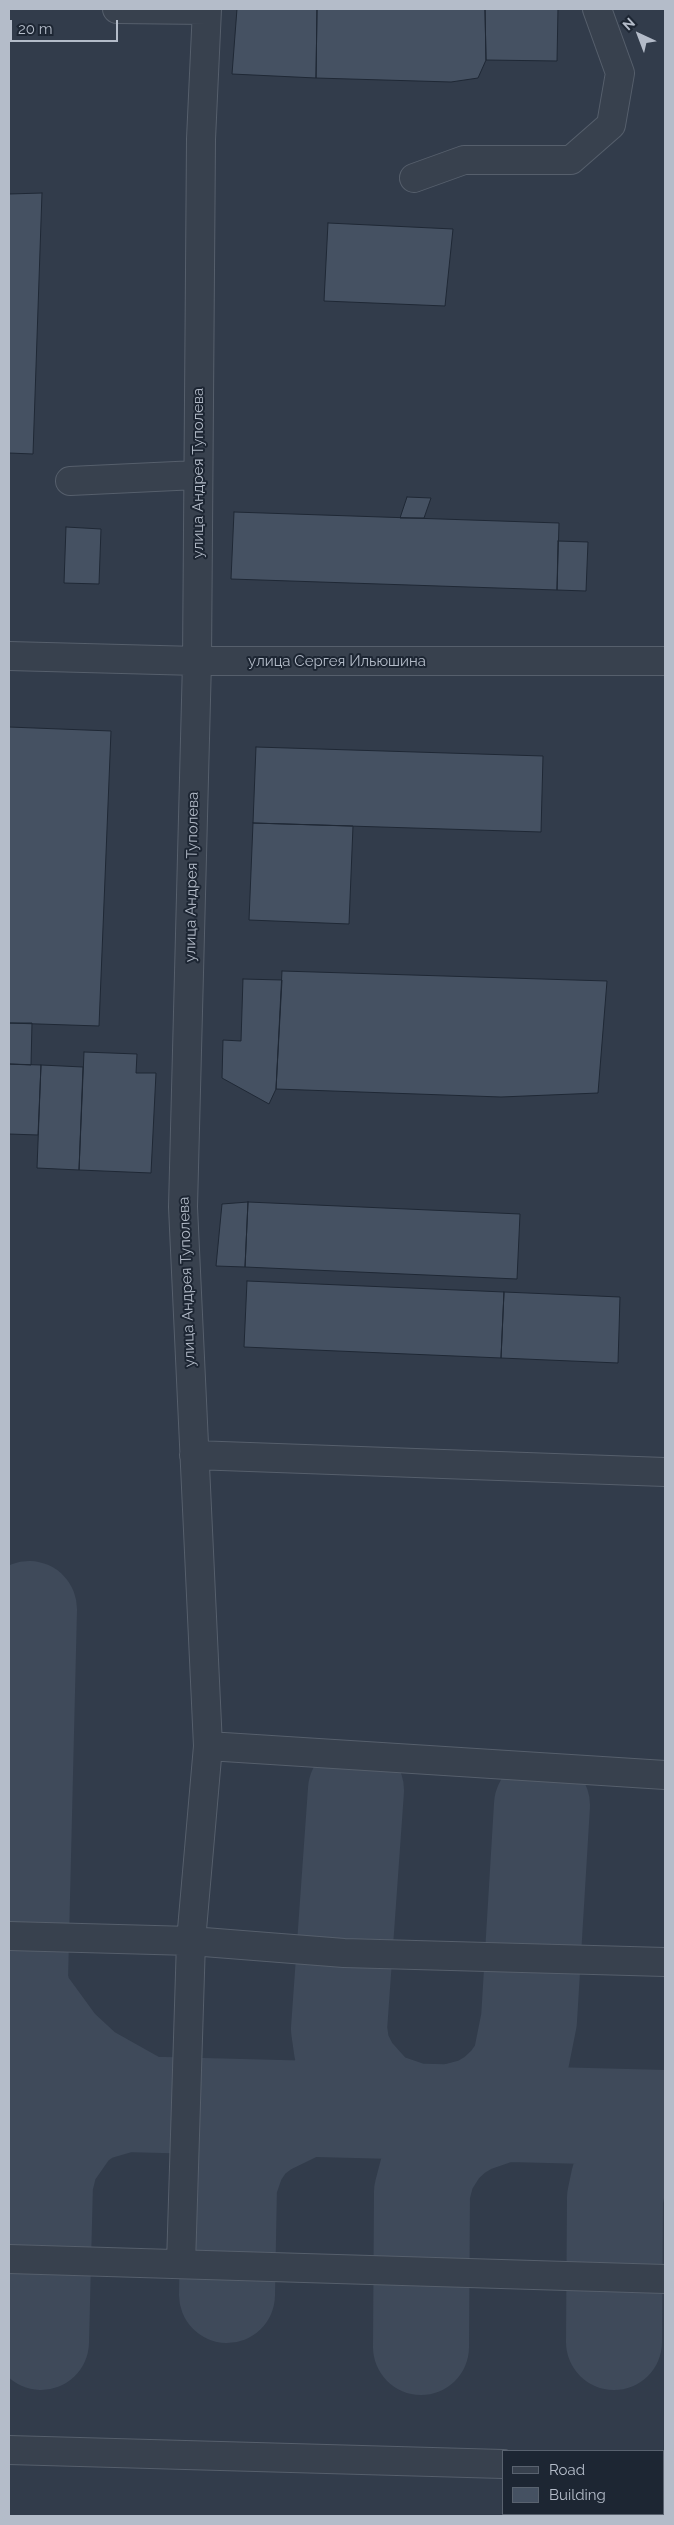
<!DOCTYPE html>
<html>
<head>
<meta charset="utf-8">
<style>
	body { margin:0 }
	#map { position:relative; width:674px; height:2525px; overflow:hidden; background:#242f3e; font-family:Raleway,sans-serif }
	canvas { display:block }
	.frame { position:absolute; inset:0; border:10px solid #b4bcc9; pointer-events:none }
	.legend { position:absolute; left:502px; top:2450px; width:162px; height:65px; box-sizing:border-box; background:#1d2633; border:1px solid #59626f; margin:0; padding:6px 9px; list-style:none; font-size:15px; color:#b4bcc9 }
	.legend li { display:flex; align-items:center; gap:10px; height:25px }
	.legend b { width:25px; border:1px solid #59626f }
	.north { position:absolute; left:614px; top:10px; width:50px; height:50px; -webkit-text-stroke:4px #1d2633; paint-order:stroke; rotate:317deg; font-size:14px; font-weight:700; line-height:20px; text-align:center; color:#b4bcc9 }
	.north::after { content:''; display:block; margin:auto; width:18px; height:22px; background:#b4bcc9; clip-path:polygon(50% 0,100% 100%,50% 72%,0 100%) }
	.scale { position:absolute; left:10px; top:20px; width:108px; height:22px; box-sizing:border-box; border:2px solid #b4bcc9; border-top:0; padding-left:6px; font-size:15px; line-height:18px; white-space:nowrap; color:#b4bcc9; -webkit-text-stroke:4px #1d2633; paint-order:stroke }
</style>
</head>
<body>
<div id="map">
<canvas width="674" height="2525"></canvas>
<div class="frame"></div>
<ul class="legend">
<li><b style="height:6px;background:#38414e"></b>Road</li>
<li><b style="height:14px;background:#455162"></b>Building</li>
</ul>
<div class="north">N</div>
<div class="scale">20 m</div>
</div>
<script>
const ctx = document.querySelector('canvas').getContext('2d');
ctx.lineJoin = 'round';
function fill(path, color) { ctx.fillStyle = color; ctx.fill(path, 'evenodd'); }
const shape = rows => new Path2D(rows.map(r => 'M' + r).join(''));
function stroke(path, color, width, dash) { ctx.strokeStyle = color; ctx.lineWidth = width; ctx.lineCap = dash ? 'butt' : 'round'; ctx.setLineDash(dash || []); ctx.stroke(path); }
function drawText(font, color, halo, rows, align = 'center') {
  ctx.font = font + ' Raleway,sans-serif'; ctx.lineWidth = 4; ctx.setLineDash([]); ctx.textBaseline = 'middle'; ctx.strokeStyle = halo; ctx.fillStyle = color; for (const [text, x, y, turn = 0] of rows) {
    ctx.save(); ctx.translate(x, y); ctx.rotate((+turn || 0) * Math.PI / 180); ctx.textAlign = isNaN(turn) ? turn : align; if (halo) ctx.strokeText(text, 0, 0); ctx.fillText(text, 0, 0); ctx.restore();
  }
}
fill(shape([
	[9,9,665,9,665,2516,9,2516],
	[503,2451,663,2451,663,2514,503,2514]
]), '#323c4b');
stroke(shape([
	[29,1609,20,1980,24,1998,59,2046,86,2071,143,2103],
	[356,1790,339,2029,342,2050,352,2070,378,2099,413,2111],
	[9,2101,665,2118],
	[452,2112,478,2105,493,2096,508,2082,520,2065,529,2020,542,1805],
	[227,2295,229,2184,238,2158,250,2140,266,2128,307,2108],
	[41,2342,45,2183,51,2159,74,2126,91,2114,122,2105],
	[614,2342,615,2198,619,2179,630,2160,646,2143,665,2130],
	[421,2347,422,2192,428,2169,442,2147,456,2134,471,2125,503,2114]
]), '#3f4a5a', 96);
const building = shape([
	[237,9,317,9,316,78,232,74,237,9],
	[317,9,485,9,486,60,478,78,451,82,316,78,317,9],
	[485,9,558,9,557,61,486,60,485,9],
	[42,193,33,454,9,453,9,194,42,193],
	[328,223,453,229,445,306,324,301,328,223],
	[407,497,431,498,424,518,400,518,407,497],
	[234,512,559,523,557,590,231,579,234,512],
	[66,527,101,529,99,584,64,583,66,527],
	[558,541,588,542,586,591,557,590,558,541],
	[9,727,111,731,99,1026,9,1023,9,727],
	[256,747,543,756,541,832,253,823,256,747],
	[253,823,353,826,349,924,249,920,253,823],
	[282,971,607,981,598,1093,501,1097,276,1089,282,971],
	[243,979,282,980,276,1089,269,1104,222,1078,223,1040,241,1041,243,979],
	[9,1023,32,1023,31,1065,9,1064,9,1023],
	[84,1052,137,1054,136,1073,156,1073,151,1173,79,1170,84,1052],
	[9,1064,41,1065,38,1135,9,1134,9,1064],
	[41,1065,83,1067,79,1170,37,1168,41,1065],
	[248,1202,245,1267,216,1266,222,1204,248,1202],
	[248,1202,520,1214,517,1279,245,1267,248,1202],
	[247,1281,504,1292,501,1358,244,1347,247,1281],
	[504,1292,620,1297,618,1363,501,1358,504,1292]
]);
fill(building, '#455162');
stroke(building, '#1f2835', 1);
const minor = shape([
	[117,9,207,10],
	[207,9,201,139,197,661,183,1207,208,1746],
	[414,178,464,160,571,160,611,125,620,73,597,9],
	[70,481,197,475],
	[9,656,197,661,665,661],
	[194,1455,665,1472],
	[9,1936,191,1941,344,1953,665,1962],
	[9,2259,665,2279],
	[181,2264,191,1941,208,1746,665,1775],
	[9,2450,503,2464],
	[663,2468,665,2469]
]);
stroke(minor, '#565f6c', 30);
stroke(minor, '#38414e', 28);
drawText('15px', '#b4bcc9', '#1d2633', [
	["улица Андрея Туполева",198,473,-90],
	["улица Сергея Ильюшина",337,661],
	["улица Андрея Туполева",192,877,-89],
	["улица Андрея Туполева",187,1282,-92]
]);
</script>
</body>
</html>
